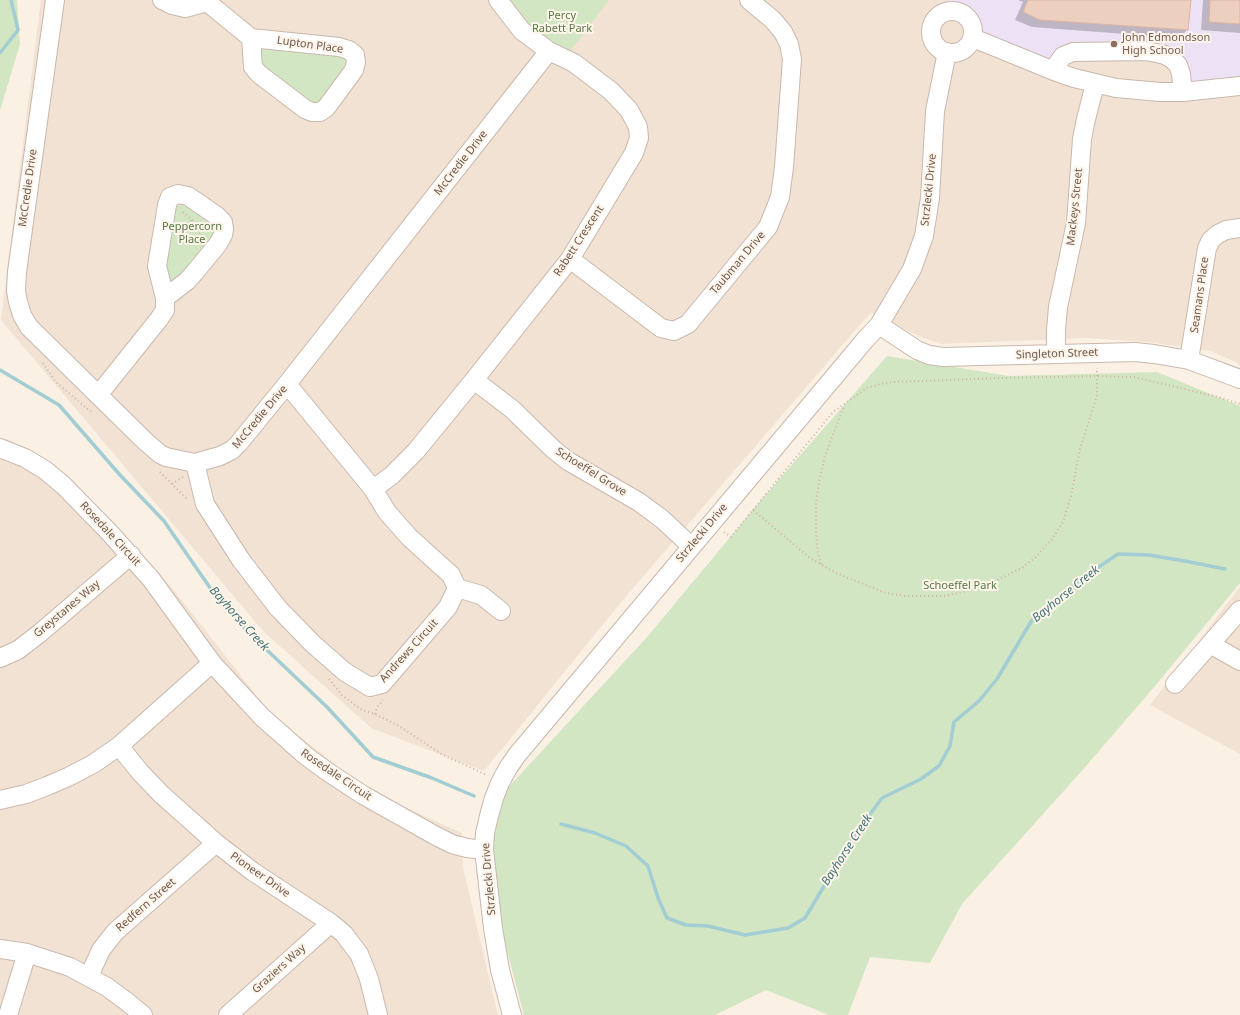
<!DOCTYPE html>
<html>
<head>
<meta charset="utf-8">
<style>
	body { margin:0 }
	canvas { display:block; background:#faf0e4 }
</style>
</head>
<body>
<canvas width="1240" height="1015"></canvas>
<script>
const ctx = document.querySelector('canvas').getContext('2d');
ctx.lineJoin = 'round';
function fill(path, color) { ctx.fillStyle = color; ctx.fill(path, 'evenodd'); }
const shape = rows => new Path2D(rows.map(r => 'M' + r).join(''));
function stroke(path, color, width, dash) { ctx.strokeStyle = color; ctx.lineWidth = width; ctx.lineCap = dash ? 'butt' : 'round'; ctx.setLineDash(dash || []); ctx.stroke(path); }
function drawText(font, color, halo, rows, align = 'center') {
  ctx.font = font + ' "Noto Sans",sans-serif'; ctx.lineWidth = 4; ctx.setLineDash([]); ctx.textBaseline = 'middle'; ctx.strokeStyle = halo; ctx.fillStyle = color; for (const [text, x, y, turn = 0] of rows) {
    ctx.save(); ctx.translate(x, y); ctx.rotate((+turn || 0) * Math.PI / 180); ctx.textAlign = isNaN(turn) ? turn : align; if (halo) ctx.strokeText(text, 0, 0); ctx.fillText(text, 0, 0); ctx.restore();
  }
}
fill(shape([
	[41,0,1240,0,1240,366,1236,362,1210,351,1148,342,1085,338,941,344,921,337,870,313,622,601,484,771,371,728,263,631,1,320],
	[0,439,7,439,38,457,97,508,168,583,271,714,369,791,462,833,463,868,498,1015,0,1015],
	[1240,587,1240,754,1150,705]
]), '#f1e2d3');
fill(shape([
	[949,0,1240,0,1240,86,1183,92,1181,74,1146,51,1058,63,973,30,971,21,964,14,956,11,950,11]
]), '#ede1f6');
fill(shape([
	[0,0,17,0,20,44,0,111],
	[505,0,609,0,569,53,551,43,528,27],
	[257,43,344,53,350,64,319,107,311,107,260,68],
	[187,203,211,217,219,232,175,281,171,280,166,274,164,267,172,213,178,205],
	[887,356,1009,376,1157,372,1240,406,1240,583,1155,686,1080,773,962,904,930,963,870,957,848,1015,829,1015,766,990,715,1015,524,1015,499,920,491,833,504,792,648,636,761,500]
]), '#d3e6c4');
fill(shape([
	[1018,0,1190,0,1187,30,1179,38,1032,27,1015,20,1023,2],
	[1203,0,1240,0,1240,33,1201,30]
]), '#0003');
stroke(shape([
	[0,53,18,30,11,0],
	[0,370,59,405,120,475,164,521,215,595,249,633,327,707,373,757,432,778,474,796],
	[561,824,595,833,626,846,648,866,658,898,667,918,686,925,708,926,745,935,788,928,805,918,854,836,882,798,921,779,939,766,950,746,954,722,979,701,997,679,1032,620,1081,579,1118,554,1149,555,1190,562,1225,569]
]), '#a2cdd2', 3.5);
const building = shape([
	[1028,0,1191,0,1188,30,1040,20,1023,12,1028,0],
	[1210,0,1240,0,1240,24,1209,22,1210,0]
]);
fill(building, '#eccfbe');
stroke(building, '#ddb5a0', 1);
const minor = shape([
	[55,0,17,272,16,291,18,302,22,315,29,327,146,442,160,454,166,457,195,463,220,456,232,450,239,443,287,384,549,51],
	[162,0,172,5,185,8,207,2,209,0],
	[207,2,251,38,339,47,349,50,355,55,356,62,354,70,326,108,320,112,312,112,305,109,259,74,253,67,251,38],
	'931 32a21 21 0 1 1 42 0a21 21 0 1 1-42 0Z',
	[973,38,1054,71,1074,78,1116,88,1160,92,1183,92,1240,86],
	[1054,71,1058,63,1063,56,1073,52,1146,51,1156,53,1165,55,1172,59,1178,65,1181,74,1183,92],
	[570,259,661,328,674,331,688,324,768,227,780,197,784,167,792,59,789,44,783,32,773,20,749,0],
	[879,325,917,350,929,355,943,357,1135,352,1154,354,1189,360,1240,379],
	[1056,354,1056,330,1058,307,1076,223,1082,139,1086,119,1095,84],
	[1189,360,1207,248,1211,240,1218,234,1226,230,1240,228],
	[474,380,512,409,553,449,568,461,639,502,662,519,691,546],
	[99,394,159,319,165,310,165,298,157,266,167,205,170,197,178,194,188,196,217,216,223,222,224,229,223,235,218,244,195,272,187,281,165,298],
	[0,448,25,458,45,470,63,485,109,532,151,579,212,663,262,717,306,756,328,772,363,795,436,836,452,844,467,848,484,850],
	[195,463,205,504,241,560,278,608,313,644,345,672,370,687,382,684,448,607,457,588,451,575,409,537,387,512,373,489,287,384],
	[373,489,391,476,416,451,474,380,570,259,634,153,639,138,638,127,629,110,611,91,574,63,549,51,522,31,498,0],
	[457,588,481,595,501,611],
	[1210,644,1240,661],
	[0,658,18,650,40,633,131,555],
	[1175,684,1240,610],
	[119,746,140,772,161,794,216,843,252,871,331,923,344,934,359,954,364,966,369,979,378,1015],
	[0,800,26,794,47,786,68,777,93,764,119,746,212,663],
	[0,949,27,953,70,967,107,987,126,1001,143,1015],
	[89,976,101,950,115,932,216,843],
	[8,1015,27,953],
	[228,1015,331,923],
	[512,1015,500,970,493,928,484,850,485,833,489,816,494,798,500,783,508,768,517,755,865,340,879,325,912,269,924,236,930,198,935,111,947,52]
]);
stroke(minor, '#cab8ac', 20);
stroke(shape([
	[183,212,195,222,208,231],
	[188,224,191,220],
	[196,236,204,229],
	[43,363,55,381,85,407,92,412],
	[160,472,188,500],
	[172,484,183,477],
	[753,510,833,412,867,388,880,384,893,382,1002,378,1097,376,1134,377,1218,397,1240,404],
	[724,532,731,537,753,510,810,558,836,573,886,593,906,596,944,596,976,589,989,584,1022,568,1036,557,1052,539,1063,522,1071,496,1080,449,1097,396,1097,368],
	[821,564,818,554,816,531,816,502,819,482,825,456,844,406],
	[329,679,342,695,362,710,375,714,399,726,443,755,487,775],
	[375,714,378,706,383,700]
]), '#d1b2a2', 2, [1, 3]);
stroke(minor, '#fff', 18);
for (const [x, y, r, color] of [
	[1114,44,4,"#8d6e63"]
]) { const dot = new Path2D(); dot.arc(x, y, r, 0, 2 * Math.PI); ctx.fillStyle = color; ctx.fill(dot); stroke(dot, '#fdf5ea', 1.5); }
drawText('11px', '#597a48', '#fdf5ea', [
	["Percy",562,16],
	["Rabett Park",562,29],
	["Peppercorn",192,227],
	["Place",192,240],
	["Schoeffel Park",960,586]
]);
drawText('11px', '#785e54', '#fdf5ea', [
	["John Edmondson",1122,38],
	["High School",1122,51]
], 'left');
drawText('11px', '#70574c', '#fdf5ea', [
	["Lupton Place",310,45,8],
	["McCredie Drive",461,163,-52],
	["McCredie Drive",28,188,-82],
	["Strzlecki Drive",929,190,-84],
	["Mackeys Street",1075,207,-84],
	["Rabett Crescent",579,241,-57],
	["Taubman Drive",738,263,-50],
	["Seamans Place",1200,295,-82],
	["Singleton Street",1057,354,-2],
	["McCredie Drive",260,417,-50],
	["Schoeffel Grove",591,472,32],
	["Strzlecki Drive",702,533,-50],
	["Rosedale Circuit",110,534,47],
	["Greystanes Way",67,609,-40],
	["Andrews Circuit",409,651,-48],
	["Rosedale Circuit",336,775,34],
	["Pioneer Drive",260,875,35],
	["Strzlecki Drive",489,879,-95],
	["Redfern Street",146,905,-41],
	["Graziers Way",279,969,-42]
]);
drawText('italic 12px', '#45747b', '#fdf5ea', [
	["Bayhorse Creek",1066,594,-39],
	["Bayhorse Creek",239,619,48],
	["Bayhorse Creek",847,850,-57]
]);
</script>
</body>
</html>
